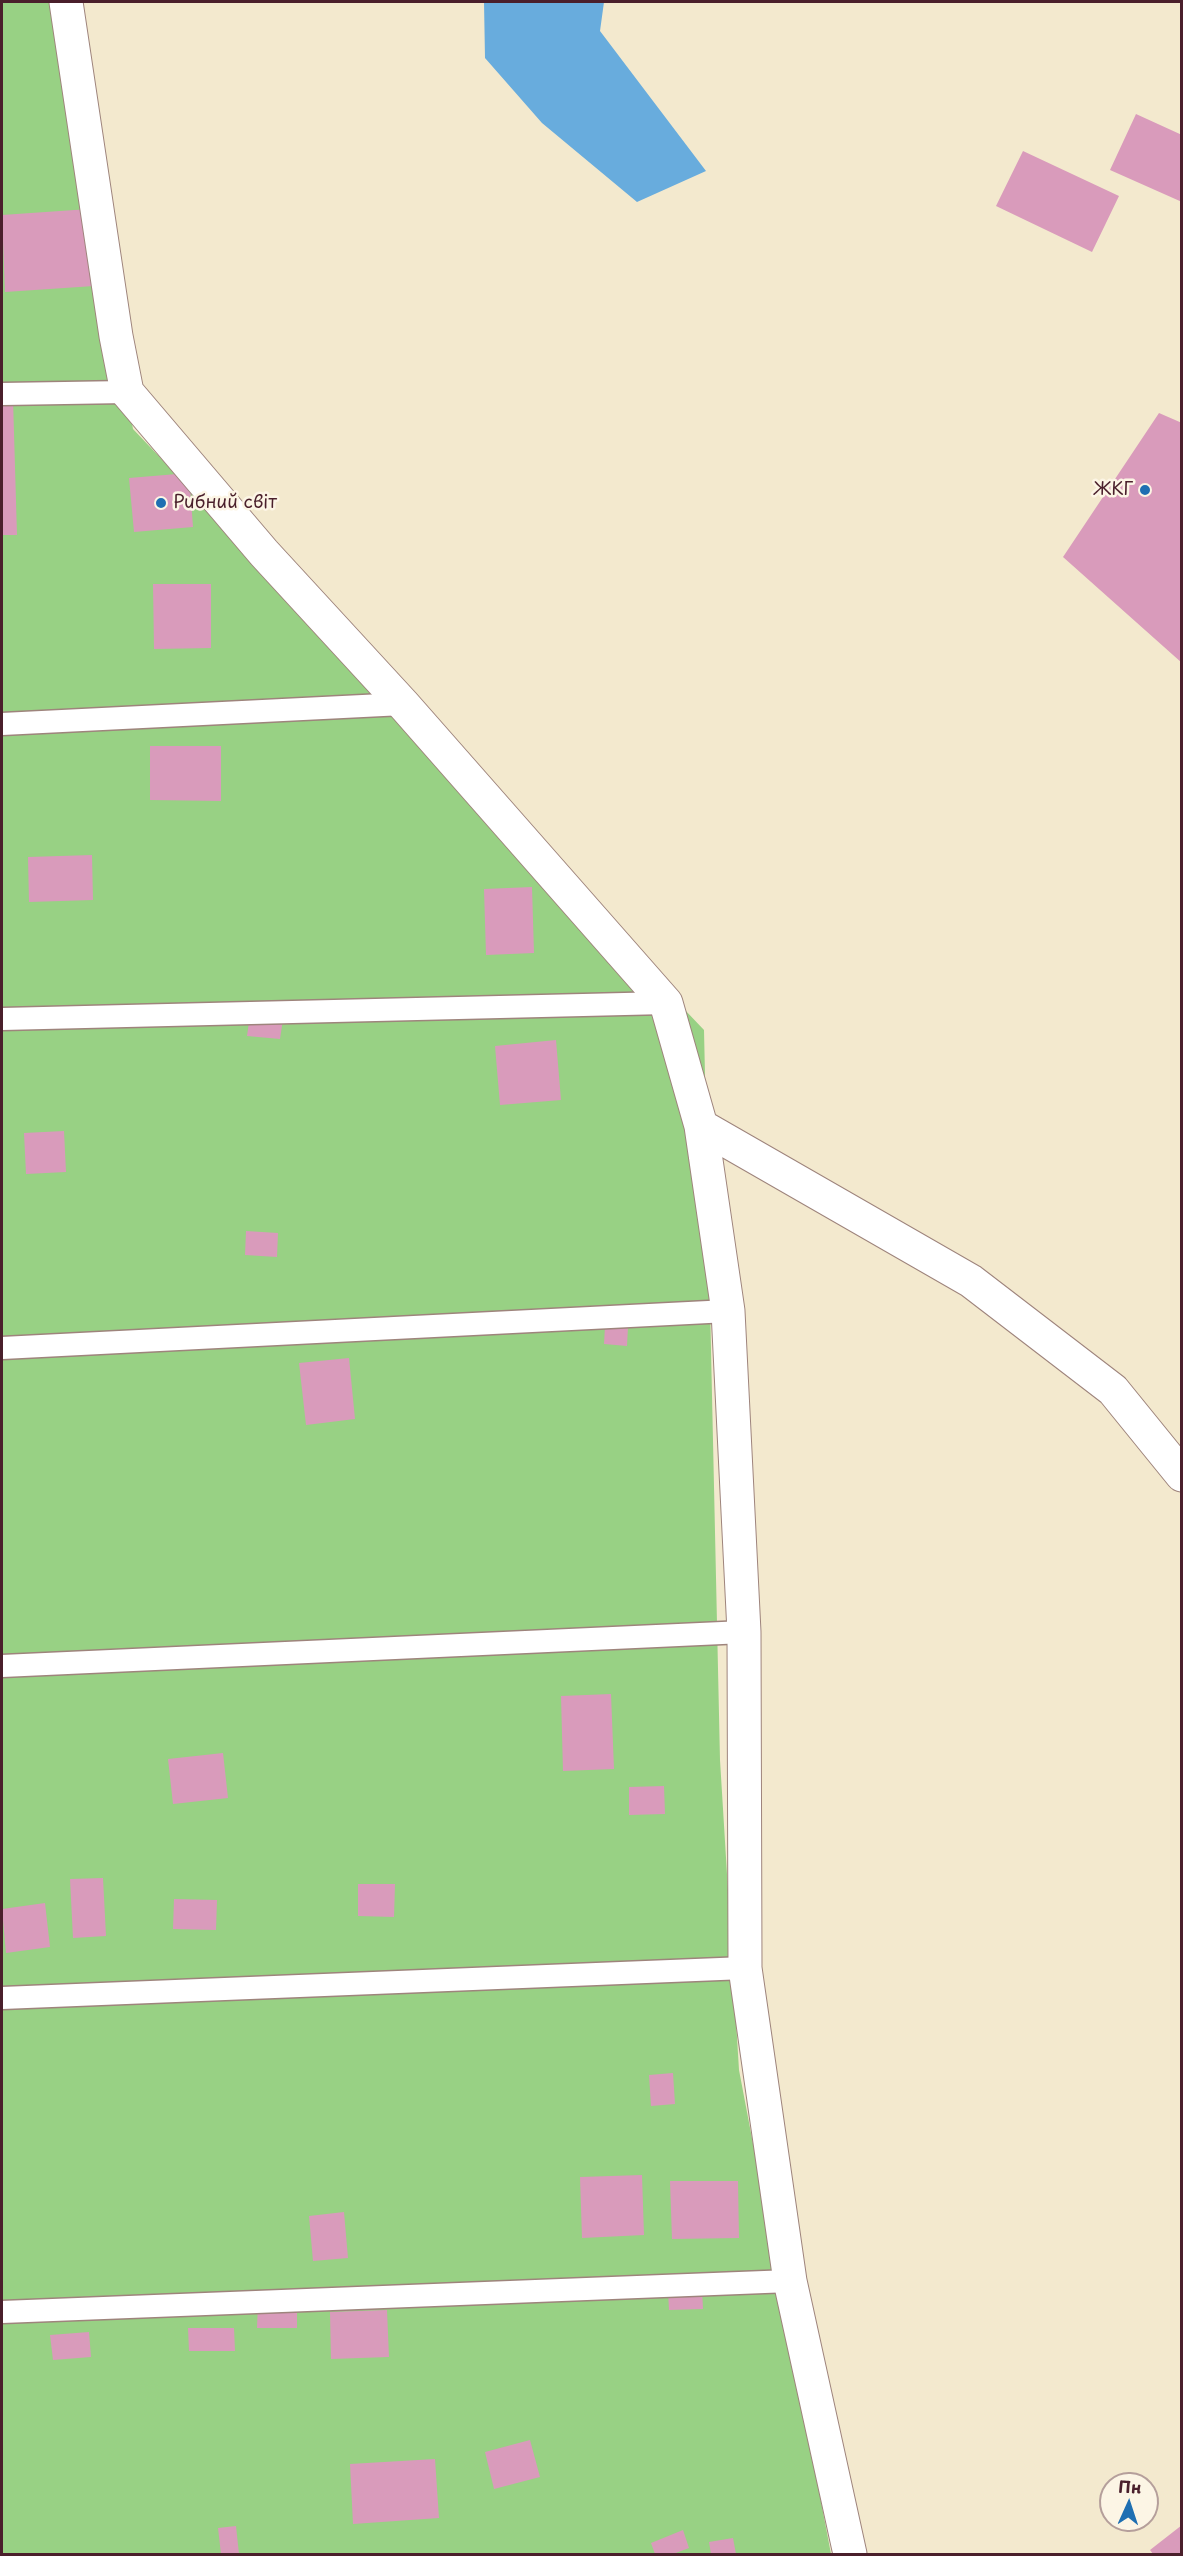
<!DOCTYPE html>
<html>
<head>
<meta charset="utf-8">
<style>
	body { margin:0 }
	#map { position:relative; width:1183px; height:2556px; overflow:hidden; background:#f3e9ce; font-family:"Playpen Sans",sans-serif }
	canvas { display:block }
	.frame { position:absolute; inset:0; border:3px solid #4a1f2b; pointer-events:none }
	.north { position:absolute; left:1099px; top:2472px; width:60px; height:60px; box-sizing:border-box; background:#fcf5e5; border:2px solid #b59f9b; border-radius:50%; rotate:3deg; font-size:16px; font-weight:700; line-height:24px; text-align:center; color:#4a1f2b }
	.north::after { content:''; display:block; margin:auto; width:21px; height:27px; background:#1f6fb2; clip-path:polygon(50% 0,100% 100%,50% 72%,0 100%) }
</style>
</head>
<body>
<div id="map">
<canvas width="1183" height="2556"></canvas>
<div class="frame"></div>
<div class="north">Пн</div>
</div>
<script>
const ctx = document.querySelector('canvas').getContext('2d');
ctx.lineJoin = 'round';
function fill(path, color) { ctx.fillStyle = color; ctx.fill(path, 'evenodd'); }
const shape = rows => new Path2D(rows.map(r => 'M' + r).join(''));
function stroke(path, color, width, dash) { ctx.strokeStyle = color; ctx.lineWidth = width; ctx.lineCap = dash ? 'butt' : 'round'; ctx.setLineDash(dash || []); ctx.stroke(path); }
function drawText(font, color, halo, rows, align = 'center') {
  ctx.font = font + ' "Playpen Sans",sans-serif'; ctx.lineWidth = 5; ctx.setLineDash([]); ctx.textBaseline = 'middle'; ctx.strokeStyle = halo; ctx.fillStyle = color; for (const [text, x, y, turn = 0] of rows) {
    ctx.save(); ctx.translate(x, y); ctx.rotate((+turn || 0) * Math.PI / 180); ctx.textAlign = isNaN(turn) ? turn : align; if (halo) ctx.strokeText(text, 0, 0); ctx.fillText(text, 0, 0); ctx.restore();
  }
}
fill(shape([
	[2,2,53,2,133,429,704,1030,720,1760,739,2070,831,2554,2,2554]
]), '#98d184');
fill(shape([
	[484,2,604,2,600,31,706,171,637,202,542,123,485,58]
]), '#68acdd');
fill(shape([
	[1136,114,1182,135,1182,202,1110,170],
	[1023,151,1119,196,1092,252,996,206],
	[89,209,94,286,5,292,2,215],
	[2,399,13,399,17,535,2,535],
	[1159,413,1182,423,1182,663,1063,557],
	[189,473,193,527,134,532,129,478],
	[153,584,211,584,211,648,154,649],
	[150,746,221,746,221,801,150,800],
	[92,855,93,900,29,902,28,857],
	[532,887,534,953,486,955,484,889],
	[250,1015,283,1019,280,1039,247,1036],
	[556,1040,561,1100,500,1105,495,1046],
	[64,1131,66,1172,26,1174,24,1133],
	[246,1231,278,1233,277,1257,245,1255],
	[605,1326,628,1327,627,1346,604,1344],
	[349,1358,355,1419,306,1425,299,1363],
	[611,1694,614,1769,563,1771,561,1696],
	[223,1753,228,1798,173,1804,168,1759],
	[664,1786,665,1814,629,1815,629,1787],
	[103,1878,106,1936,73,1938,70,1879],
	[358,1884,395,1884,394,1917,358,1916],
	[174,1899,217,1900,216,1930,173,1929],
	[45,1903,50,1947,6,1953,2,1909],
	[673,2073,675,2104,651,2106,649,2075],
	[642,2175,644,2235,582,2238,580,2177],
	[670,2181,738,2181,739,2238,672,2239],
	[344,2212,348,2258,313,2261,309,2216],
	[702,2289,703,2309,669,2310,668,2291],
	[258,2303,297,2303,297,2328,257,2328],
	[387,2310,389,2357,331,2359,330,2312],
	[188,2328,234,2328,235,2351,189,2351],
	[89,2332,91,2357,53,2360,50,2335],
	[530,2440,540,2477,494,2489,485,2452],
	[435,2459,439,2518,353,2524,350,2464],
	[1182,2525,1182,2554,1153,2554,1150,2550],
	[236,2526,239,2554,221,2554,218,2528],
	[683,2530,689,2548,673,2554,655,2554,651,2543],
	[733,2538,736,2554,711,2554,709,2542]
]), '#d99bbb');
const lane = shape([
	[2,394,127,392],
	[2,724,403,704],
	[2,1019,666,1003],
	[2,1348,728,1311],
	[2,1666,744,1632],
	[2,1998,745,1968],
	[2,2312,790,2281]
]);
const street = shape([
	[66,2,116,336,127,392,264,553,403,704,666,1003,701,1126,728,1311,744,1632,745,1968,790,2281,850,2554],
	[701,1126,971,1281,1113,1390,1182,1475]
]);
stroke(lane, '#9e847c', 25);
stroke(street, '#9e847c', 35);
stroke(lane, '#fff', 22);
stroke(street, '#fff', 33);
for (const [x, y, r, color] of [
	[1145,490,6,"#1f6fb2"],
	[161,503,6,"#1f6fb2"]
]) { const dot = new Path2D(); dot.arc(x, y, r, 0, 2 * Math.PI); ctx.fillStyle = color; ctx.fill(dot); stroke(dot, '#fcf5e5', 2); }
drawText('18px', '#4a1f2b', '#fcf5e5', [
	["ЖКГ",1133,490],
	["Рибний світ",173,503,"left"]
], 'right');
</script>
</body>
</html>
